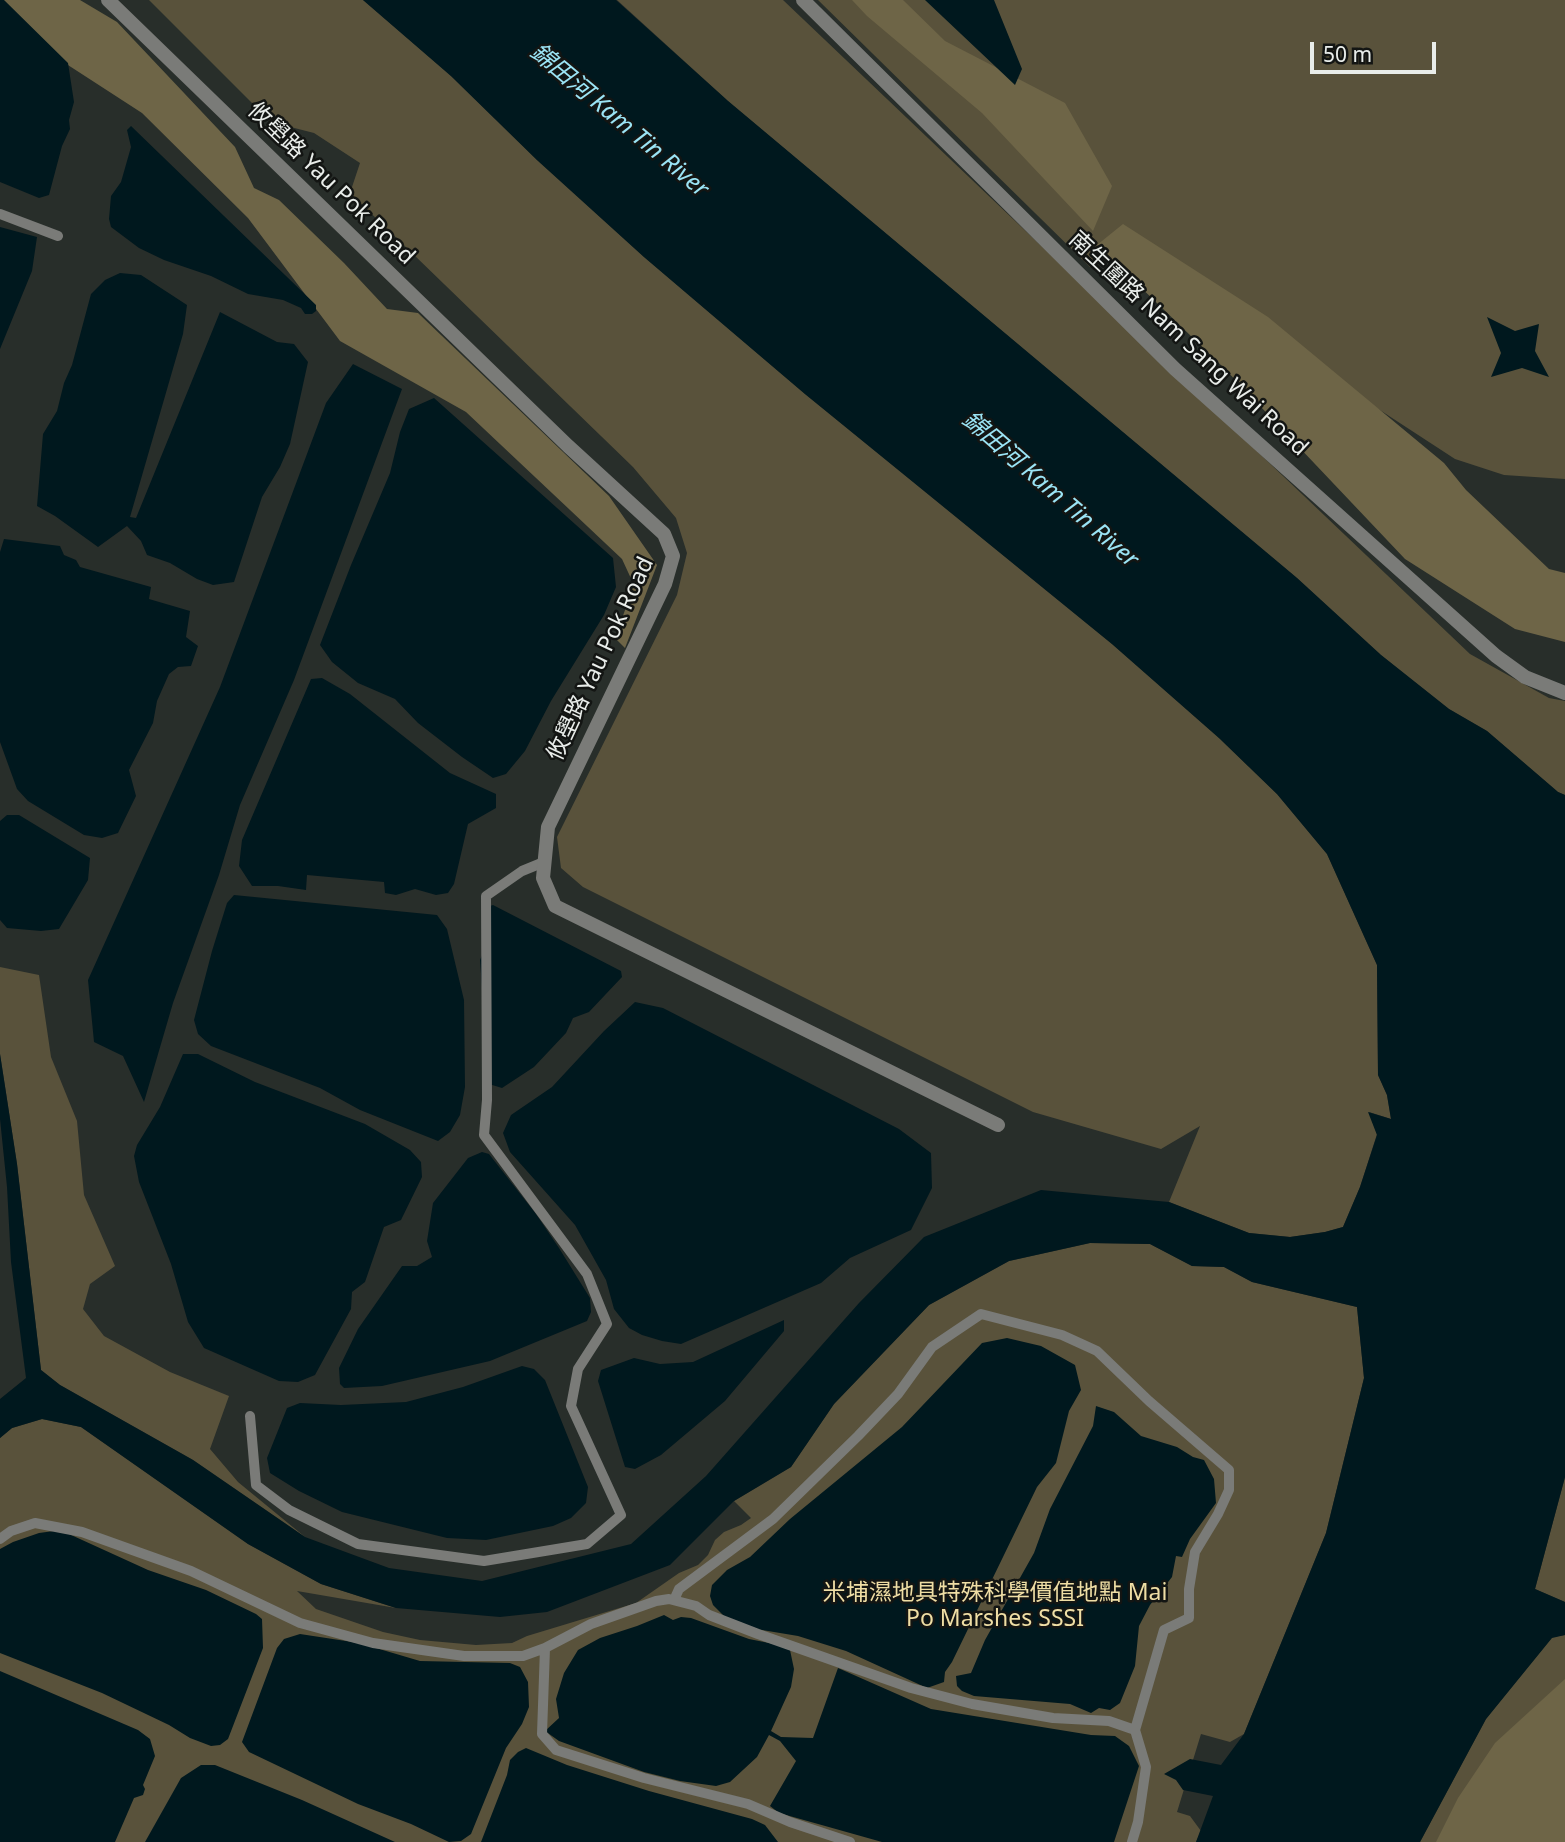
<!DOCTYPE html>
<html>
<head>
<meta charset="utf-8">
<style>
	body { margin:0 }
	#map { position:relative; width:1565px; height:1842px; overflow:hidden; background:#282e2a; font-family:"Noto Sans",sans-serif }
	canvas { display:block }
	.scale { position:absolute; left:1310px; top:42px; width:126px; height:32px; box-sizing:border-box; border:4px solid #e9edea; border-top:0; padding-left:9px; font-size:21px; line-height:24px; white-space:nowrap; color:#e9edea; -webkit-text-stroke:5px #131513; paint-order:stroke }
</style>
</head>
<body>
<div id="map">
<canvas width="1565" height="1842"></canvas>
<div class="scale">50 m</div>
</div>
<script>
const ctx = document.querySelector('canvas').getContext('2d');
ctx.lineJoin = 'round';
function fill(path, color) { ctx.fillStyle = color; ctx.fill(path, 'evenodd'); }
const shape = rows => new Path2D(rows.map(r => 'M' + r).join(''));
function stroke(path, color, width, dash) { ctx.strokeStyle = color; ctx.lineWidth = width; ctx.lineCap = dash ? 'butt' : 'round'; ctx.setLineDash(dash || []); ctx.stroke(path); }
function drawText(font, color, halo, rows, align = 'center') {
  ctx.font = font + ' "Noto Sans","Noto Sans TC",sans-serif'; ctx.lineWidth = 5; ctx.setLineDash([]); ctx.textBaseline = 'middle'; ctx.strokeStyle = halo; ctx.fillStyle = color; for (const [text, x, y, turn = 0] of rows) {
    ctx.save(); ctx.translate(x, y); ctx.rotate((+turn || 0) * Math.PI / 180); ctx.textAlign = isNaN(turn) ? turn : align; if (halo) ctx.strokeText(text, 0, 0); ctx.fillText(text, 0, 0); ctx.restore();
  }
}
fill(shape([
	[149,0,363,0,451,76,537,160,644,257,805,394,1112,644,1219,738,1277,794,1327,854,1377,965,1378,1075,1387,1095,1391,1119,1369,1112,1377,1134,1360,1187,1343,1227,1325,1232,1290,1237,1249,1233,1169,1202,1200,1126,1161,1149,1033,1112,583,887,561,868,557,837,677,595,687,553,676,518,633,467,350,193,360,163,314,133,271,122],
	[617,0,783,0,1470,654,1549,698,1565,701,1565,795,1558,792,1487,731,1449,709,1381,655,1297,578,728,101],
	[818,0,1565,0,1565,479,1504,475,1455,459,1136,251,1090,267],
	[0,967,39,975,51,1057,77,1121,84,1195,115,1266,90,1284,83,1309,104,1336,170,1372,229,1396,210,1449,238,1482,305,1537,193,1460,60,1385,41,1370,17,1164,0,1054],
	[1090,1243,1150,1244,1192,1266,1224,1267,1252,1282,1357,1307,1364,1378,1326,1533,1244,1734,1230,1742,1201,1734,1177,1812,1190,1816,1201,1831,1196,1842,0,1842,0,1438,12,1428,42,1419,81,1427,248,1544,321,1584,396,1608,297,1591,316,1609,383,1632,420,1640,476,1645,512,1643,527,1636,636,1603,679,1573,698,1565,708,1555,715,1540,724,1532,741,1525,751,1518,734,1501,791,1467,834,1404,929,1305,1009,1261],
	[1565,1477,1565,1602,1535,1589],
	[1565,1635,1565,1703,1449,1842,1420,1842,1486,1719,1552,1637]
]), '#59523b');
fill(shape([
	[0,0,80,0,117,22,235,147,254,188,279,200,344,263,387,309,418,313,609,496,657,565,625,648,615,638,634,585,622,559,466,412,340,341,248,218,142,113,0,21],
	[852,0,903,0,945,41,1065,103,1112,186,1093,231,982,113,867,16],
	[1123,224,1268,317,1444,463,1466,490,1549,569,1565,573,1565,642,1515,629,1405,559,1224,368,1097,245],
	[1565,1679,1565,1842,1436,1842,1458,1798,1495,1743]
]), '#6e6547');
fill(shape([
	[0,0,4,0,68,63,74,102,69,120,70,129,62,146,49,195,39,198,0,182],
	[363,0,616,0,728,101,1297,578,1381,655,1449,709,1487,731,1558,792,1565,795,1565,1477,1535,1589,1565,1602,1565,1635,1552,1638,1486,1719,1420,1842,1196,1842,1213,1796,1183,1790,1176,1780,1164,1774,1190,1759,1221,1765,1244,1734,1326,1533,1364,1378,1357,1307,1252,1282,1224,1267,1192,1266,1150,1244,1090,1243,1009,1261,929,1305,834,1404,791,1467,734,1501,670,1565,547,1612,500,1617,396,1608,321,1584,248,1544,81,1427,42,1419,12,1428,0,1438,0,1399,26,1378,11,1262,7,1187,0,1119,0,1054,17,1164,41,1370,60,1385,193,1460,305,1537,389,1568,482,1581,631,1544,706,1476,859,1303,924,1237,1041,1190,1169,1202,1249,1233,1290,1237,1325,1232,1343,1227,1360,1187,1377,1135,1368,1112,1391,1119,1387,1095,1378,1075,1377,965,1327,854,1277,794,1219,738,1112,644,805,394,644,257,537,160,451,76],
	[925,0,994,0,1022,69,1015,85],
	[131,126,316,305,316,311,312,314,305,314,301,308,283,300,248,294,211,276,164,260,139,248,111,227,109,219,111,196,121,182,131,147,127,130],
	[0,227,37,237,32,271,0,349],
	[120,273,141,275,187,305,183,334,130,517,136,518,220,312,277,342,294,344,308,362,290,444,280,467,262,497,234,582,213,585,197,579,170,563,147,555,141,541,127,526,98,547,55,516,37,506,43,434,57,411,64,383,72,365,91,294,105,280],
	[1487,317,1515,331,1539,324,1535,351,1549,377,1522,368,1491,377,1501,353],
	[353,364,402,389,294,680,240,805,219,875,173,1003,144,1102,123,1056,94,1042,88,980,220,687,326,403],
	[434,398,613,558,616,587,604,615,551,701,525,751,506,774,493,778,462,757,418,723,395,699,358,683,332,662,320,645,351,565,390,473,400,432,409,409],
	[4,539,60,546,64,555,76,560,80,567,151,587,149,599,190,611,186,637,198,646,191,666,178,667,169,674,157,701,153,723,129,770,136,796,118,833,102,838,84,835,28,801,17,789,0,742,0,552],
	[322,678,350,694,450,773,496,794,496,808,468,824,454,884,448,893,436,895,415,889,396,895,385,893,384,882,307,875,306,890,278,886,252,886,239,866,242,840,311,679],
	[7,815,19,815,90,858,88,880,59,929,41,931,7,928,0,920,0,821],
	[234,895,437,915,447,929,464,1000,465,1087,460,1115,450,1132,438,1141,360,1110,320,1088,211,1046,198,1034,194,1020,212,951,227,903],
	[493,905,621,971,622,977,589,1012,573,1018,566,1033,534,1067,502,1088,489,1084,480,960,483,953,487,907],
	[635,1002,663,1008,899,1129,931,1153,932,1188,911,1230,850,1258,821,1283,681,1344,662,1341,642,1335,629,1328,614,1309,606,1280,575,1225,510,1152,503,1133,511,1115,552,1087,604,1031],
	[183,1054,198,1054,255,1082,365,1124,410,1150,421,1162,422,1177,401,1220,384,1227,365,1282,352,1292,351,1309,315,1375,298,1382,279,1381,204,1348,188,1322,171,1264,139,1182,134,1156,137,1145,160,1107],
	[482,1152,489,1154,536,1214,559,1248,590,1298,591,1312,587,1321,490,1361,382,1386,344,1388,340,1384,339,1368,358,1329,402,1266,417,1266,432,1257,427,1241,433,1203,468,1158],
	[784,1320,784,1331,725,1401,661,1455,635,1469,625,1467,598,1381,601,1370,634,1358,660,1364,693,1362],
	[1007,1338,1041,1346,1075,1365,1081,1390,1069,1411,1056,1463,1037,1487,952,1662,945,1672,944,1682,927,1688,846,1651,798,1636,750,1628,724,1616,713,1605,710,1596,712,1585,727,1570,750,1557,790,1519,902,1427,982,1343],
	[522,1366,534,1369,545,1380,588,1487,586,1503,571,1518,553,1526,486,1540,447,1538,342,1512,299,1491,270,1473,267,1458,287,1408,300,1403,341,1405,406,1402,463,1387],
	[1096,1406,1114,1412,1141,1436,1177,1447,1193,1457,1204,1460,1214,1479,1216,1503,1190,1539,1182,1557,1176,1556,1172,1577,1150,1605,1139,1626,1135,1666,1120,1703,1110,1710,1099,1708,1091,1713,1070,1704,974,1696,962,1691,957,1686,956,1676,971,1673,985,1640,1034,1553,1050,1509,1093,1426],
	[54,1531,69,1534,148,1570,206,1590,256,1614,262,1619,263,1648,228,1739,220,1745,211,1746,190,1738,169,1725,102,1693,0,1653,0,1549,13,1542,39,1533],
	[664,1615,673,1620,681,1617,691,1618,749,1639,784,1646,790,1650,794,1669,791,1687,771,1731,781,1737,813,1738,838,1668,931,1709,1091,1735,1115,1736,1129,1746,1139,1766,1114,1842,882,1842,779,1813,770,1806,796,1761,780,1741,769,1735,757,1757,730,1782,716,1786,680,1781,644,1772,559,1741,545,1731,559,1718,556,1699,564,1673,578,1650,600,1638,637,1626],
	[300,1634,359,1643,420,1661,510,1663,520,1667,528,1682,529,1707,522,1724,506,1748,471,1834,461,1841,449,1842,411,1824,358,1804,249,1752,242,1742,277,1648,284,1639],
	[0,1671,138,1730,150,1739,155,1756,143,1785,145,1789,143,1795,134,1798,115,1842,0,1842],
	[526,1748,567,1765,649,1791,752,1819,765,1825,778,1842,481,1842,507,1775,510,1760,518,1752],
	[201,1765,215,1765,302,1800,395,1842,145,1842,181,1778]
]), '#00181e');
stroke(shape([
	[0,214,58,236],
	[250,1416,256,1485,289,1510,358,1544,484,1561,587,1544,621,1515,571,1406,578,1369,607,1324,587,1274,484,1135,487,1100,486,896,522,871,544,862],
	[0,1539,11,1531,35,1523,82,1532,191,1571,300,1623,373,1643,464,1656,523,1656,545,1648,591,1624,656,1601,669,1599,696,1606,709,1615,758,1634,911,1688,972,1704,1053,1718,1109,1721,1135,1730],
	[674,1600,679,1589,773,1519,858,1436,898,1394,932,1347,981,1314,1062,1335,1097,1351,1149,1401,1229,1470,1229,1490,1218,1514,1195,1552,1189,1589,1189,1618,1164,1630,1135,1730,1146,1767,1138,1822,1132,1842],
	[545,1648,542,1734,556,1750,644,1778,748,1804,790,1822,850,1842]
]), '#7a7b78', 10);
stroke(shape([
	[108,0,568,446,664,534,673,556,665,584,548,827,543,878,555,906,998,1125],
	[803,0,1175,369,1496,656,1525,677,1565,693]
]), '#7a7b78', 14);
drawText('23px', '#e9edea', '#131513', [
	["攸壆路 Yau Pok Road",331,184,44],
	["南生圍路 Nam Sang Wai Road",1188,344,43],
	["攸壆路 Yau Pok Road",601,659,-65]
]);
drawText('23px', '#efdea5', '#131513', [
	["米埔濕地具特殊科學價值地點 Mai",995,1593],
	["Po Marshes SSSI",995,1619]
]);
drawText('italic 24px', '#9be4f5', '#131513', [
	["錦田河 Kam Tin River",619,121,40],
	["錦田河 Kam Tin River",1050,490,41]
]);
</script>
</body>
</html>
